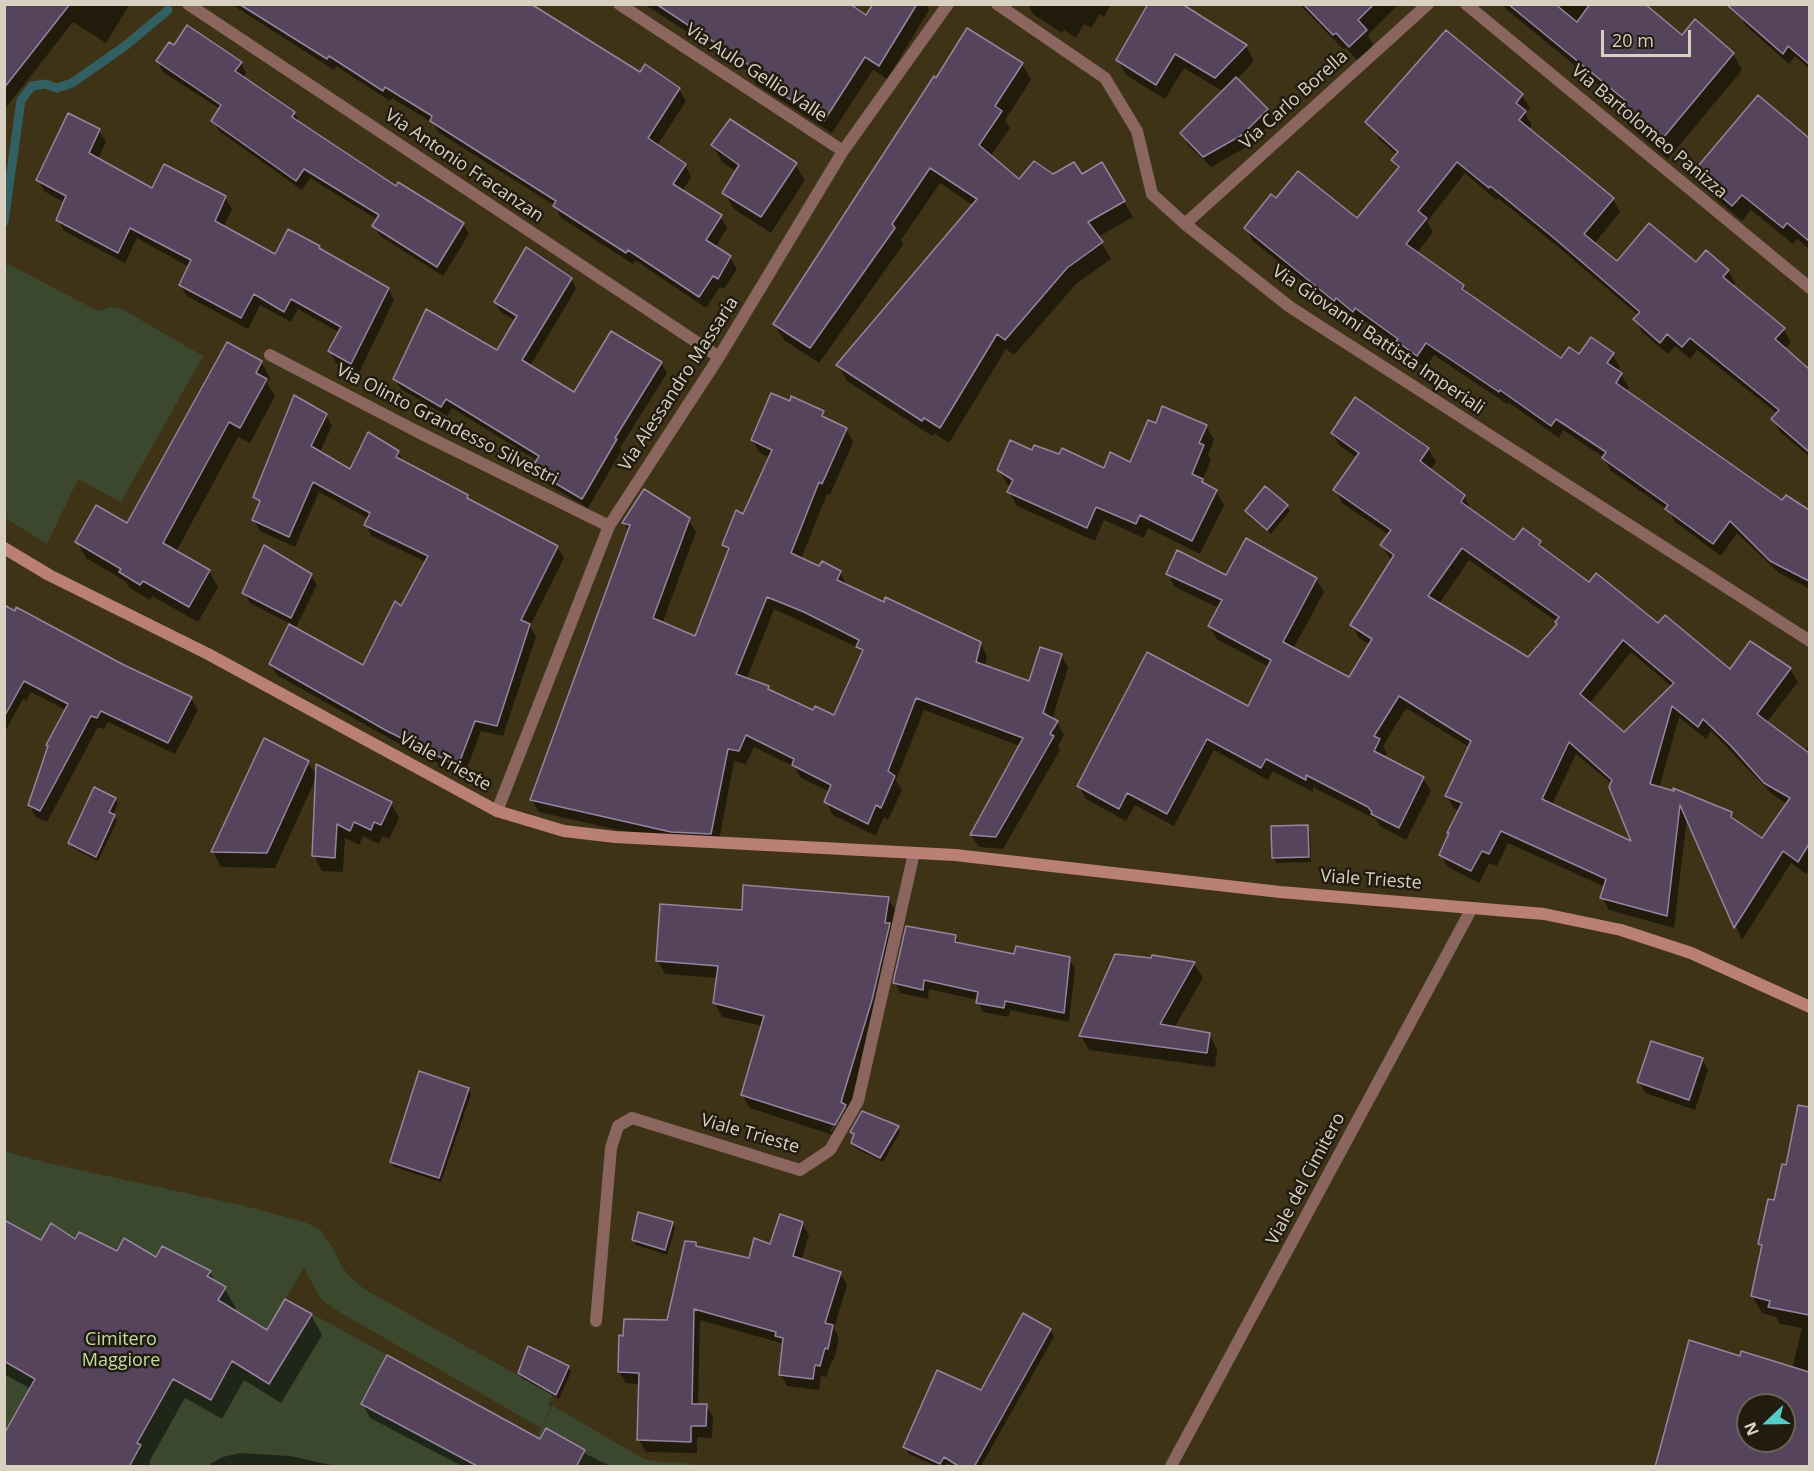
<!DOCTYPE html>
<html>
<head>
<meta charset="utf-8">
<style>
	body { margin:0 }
	#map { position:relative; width:1814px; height:1471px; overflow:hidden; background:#3f3317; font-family:"Open Sans",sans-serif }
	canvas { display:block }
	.frame { position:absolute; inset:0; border:6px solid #d8d0c0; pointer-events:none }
	.north { position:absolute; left:1736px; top:1393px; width:60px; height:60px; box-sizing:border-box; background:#211c0f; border:2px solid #6a6456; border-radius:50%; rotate:248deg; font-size:16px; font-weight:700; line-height:24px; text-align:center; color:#d8d0c0 }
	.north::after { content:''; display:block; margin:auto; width:21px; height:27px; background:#54cdc8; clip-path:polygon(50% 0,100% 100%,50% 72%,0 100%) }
	.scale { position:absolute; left:1601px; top:30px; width:90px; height:27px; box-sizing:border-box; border:3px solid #d8d0c0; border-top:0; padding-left:8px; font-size:18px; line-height:21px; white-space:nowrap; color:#d8d0c0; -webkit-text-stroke:4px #211c0f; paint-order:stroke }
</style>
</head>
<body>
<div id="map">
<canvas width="1814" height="1471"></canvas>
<div class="frame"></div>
<div class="north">N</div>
<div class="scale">20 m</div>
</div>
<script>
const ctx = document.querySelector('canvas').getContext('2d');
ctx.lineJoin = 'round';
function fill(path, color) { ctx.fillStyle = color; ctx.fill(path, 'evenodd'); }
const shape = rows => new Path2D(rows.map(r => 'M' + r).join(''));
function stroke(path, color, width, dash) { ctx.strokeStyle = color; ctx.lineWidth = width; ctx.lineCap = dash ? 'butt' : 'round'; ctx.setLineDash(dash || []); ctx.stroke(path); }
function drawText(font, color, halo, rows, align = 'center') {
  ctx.font = font + ' "Open Sans",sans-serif'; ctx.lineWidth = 5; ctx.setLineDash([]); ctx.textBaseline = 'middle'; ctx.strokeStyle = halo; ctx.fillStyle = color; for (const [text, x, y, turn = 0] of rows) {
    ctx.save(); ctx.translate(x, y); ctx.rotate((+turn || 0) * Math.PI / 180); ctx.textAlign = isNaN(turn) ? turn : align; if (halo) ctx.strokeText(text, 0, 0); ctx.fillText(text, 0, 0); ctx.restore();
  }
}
fill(shape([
	[8,264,98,311,111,307,120,308,203,356,121,502,78,479,47,544,5,518,4,270],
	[4,1151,47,1163,241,1205,304,1222,320,1229,334,1250,342,1267,351,1278,364,1289,528,1381,554,1393,548,1406,551,1407,541,1428,336,1310,321,1299,304,1268,285,1299,537,1437,553,1406,644,1459,659,1462,683,1463,704,1466,5,1466]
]), '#3b482d');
fill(shape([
	[4,4,129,4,129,5,106,43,73,22,4,110],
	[231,4,534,4,536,9,640,74,679,89,686,101,657,146,685,165,691,177,682,192,720,216,727,228,715,248,730,257,737,269,724,289,720,287,706,308,635,260,633,264,561,218,554,205,438,132,433,123,392,98,390,101,336,66,334,70],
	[644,4,848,4,866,17,874,4,926,4,929,10,887,79,873,70,832,133,756,84,749,72],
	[1028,4,1111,4,1104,17,1100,14,1091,28,1084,24,1076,38,1064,30,1062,33,1033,14],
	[1299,4,1399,4,1368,35,1374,47,1359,62,1346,48,1343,49],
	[1503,4,1643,4,1682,37,1733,54,1742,70,1668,159,1629,126,1620,110,1624,106,1506,9],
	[1748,4,1810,4,1810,69,1795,56,1789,64,1746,26,1740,15],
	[1246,46,1254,61,1237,79,1267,110,1273,121,1248,146,1211,167,1188,145,1182,134,1224,92,1184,68,1165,99,1126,75,1118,60],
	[174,47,241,63,246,73,243,78,294,113,301,125,396,189,463,224,469,234,443,276,380,236,374,226,378,220,310,178,302,190,219,131,213,121,220,109,163,72,158,62],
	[1022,64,1031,80,1005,120,1010,128,990,157,1019,181,1052,176,1081,176,1101,164,1133,217,1098,237,1111,259,1076,284,1014,355,1006,349,949,443,934,433,932,436,847,381,838,365,974,206,940,183,901,240,903,245,819,363,784,340,774,324,937,80],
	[1522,95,1530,108,1525,113,1532,125,1528,129,1613,199,1620,212,1594,244,1617,263,1696,264,1728,270,1735,283,1732,287,1783,329,1791,342,1785,349,1810,371,1810,457,1780,432,1773,419,1778,414,1697,350,1690,359,1675,346,1668,354,1642,332,1635,319,1638,315,1563,251,1498,198,1496,200,1465,173,1427,222,1433,232,1417,253,1463,286,1468,295,1562,360,1580,356,1612,354,1620,367,1617,371,1621,375,1629,387,1626,392,1783,502,1787,497,1810,512,1810,589,1779,573,1737,533,1721,556,1675,522,1669,511,1611,471,1603,457,1563,430,1559,438,1508,402,1507,404,1434,355,1425,368,1406,354,1402,348,1363,320,1361,324,1344,310,1342,313,1253,241,1246,228,1276,200,1358,221,1398,170,1392,160,1397,155,1380,140,1373,127],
	[1758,97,1810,140,1810,249,1797,239,1793,244,1751,210,1742,221,1704,188,1695,172],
	[99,131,106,142,97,160,152,190,225,198,232,209,223,228,275,256,319,247,321,251,388,289,394,300,358,375,336,363,330,351,340,333,298,309,291,322,260,305,248,329,187,296,180,285,189,267,137,238,125,263,64,231,58,220,65,203,44,191,38,180],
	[713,145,795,164,805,180,771,233,734,209,724,193,737,172,722,162],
	[571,279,576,289,530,366,574,395,661,363,667,373,620,448,622,450,588,508,539,479,533,469,538,461,452,408,447,416,401,389,395,379,498,352,516,321,501,312,495,302],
	[261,362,270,378,267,383,275,396,250,443,238,437,176,552,209,571,218,587,198,622,152,596,150,600,130,588,125,581,86,558,77,542,127,525],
	[822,412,827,420,846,429,853,442,830,495,827,494,801,559,819,568,840,572,847,586,980,643,987,656,985,667,1030,683,1061,655,1068,668,1052,720,1057,722,1064,735,1058,746,1060,750,1003,849,979,847,971,835,1020,746,924,710,896,780,902,790,888,820,884,817,876,836,833,815,826,802,830,792,801,778,795,767,754,747,746,764,734,761,718,846,680,844,539,812,531,799,629,532,624,523,688,519,696,532,662,624,696,638,729,553,724,544,744,516,770,458,760,453,752,440],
	[774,609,859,648,862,654,834,717,814,712,770,692,768,688,746,680],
	[326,415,332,426,320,452,351,471,398,452,404,463,467,496,470,501,557,547,564,558,530,626,536,637,503,736,481,731,464,776,394,741,277,675,270,664,291,624,250,603,244,593,311,575,317,585,295,629,364,667,402,608,426,562,372,536,366,525,369,519,319,492,295,547,260,531,254,520,260,506,255,497],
	[1156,425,1206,426,1214,440,1208,455,1211,460,1202,481,1205,485,1216,491,1224,505,1200,554,1148,528,1144,538,1104,520,1095,541,1017,506,1009,492,1012,487,1007,484,999,470,1033,452,1104,470,1131,464],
	[1332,433,1428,449,1436,462,1430,470,1464,496,1471,510,1514,542,1540,542,1546,552,1589,584,1730,671,1790,669,1798,682,1766,723,1805,751,1807,747,1810,748,1810,868,1806,874,1791,863,1742,940,1687,817,1674,928,1609,910,1602,897,1605,887,1508,843,1497,866,1489,863,1479,883,1448,867,1441,855,1450,835,1448,833,1459,811,1454,808,1446,795,1469,747,1406,708,1383,746,1387,753,1384,758,1423,778,1431,791,1406,840,1380,826,1377,820,1313,787,1313,792,1273,771,1268,780,1214,750,1174,826,1135,805,1126,821,1086,799,1079,786,1248,708,1269,667,1217,639,1209,626,1219,608,1175,587,1168,574,1226,577,1246,540,1316,579,1324,592,1293,649,1349,679,1370,645,1359,638,1352,625,1392,561,1381,545,1389,535,1342,503,1335,490,1357,458,1340,446],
	[1469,560,1556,621,1558,625,1528,659,1439,604],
	[1631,652,1672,687,1624,734,1589,704],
	[1679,717,1706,739,1711,731,1773,795,1787,804,1763,840,1736,822,1731,813,1659,789],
	[1576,754,1612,784,1634,844,1552,805],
	[1287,506,1290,511,1271,534,1249,516,1247,511],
	[4,606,191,698,198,710,175,754,108,722,104,729,98,727,47,822,36,817,29,805,66,710,31,692,26,701,23,699,4,733],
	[308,762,317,777,391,803,399,818,389,839,383,836,379,844,363,836,359,845,345,838,343,872,322,871,314,856,316,778,275,868,221,867,213,851],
	[115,799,118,804,113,815,117,821,98,861,73,848,70,843],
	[1307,827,1310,832,1311,862,1276,863,1274,858],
	[888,899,896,912,896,938,842,1138,750,1108,742,1095,763,1026,722,1017,715,1003,718,978,665,974,657,960],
	[846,1103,846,1109,832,1132,830,1131],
	[955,936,960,944,1015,956,1069,959,1075,968,1069,1022,1010,1010,1009,1017,983,1012,978,1002,978,1000,929,989,928,999,900,993,895,983],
	[1153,957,1194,964,1203,978,1174,1028,1209,1034,1217,1049,1215,1067,1089,1050,1081,1036],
	[1702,1059,1708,1070,1695,1110,1645,1093,1639,1082],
	[468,1089,471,1094,441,1182,394,1167,392,1162],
	[1797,1116,1810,1118,1810,1466,1657,1466,1741,1358,1792,1369,1802,1328,1780,1324,1776,1317,1762,1313,1752,1296,1762,1248,1760,1244,1788,1167],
	[1748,1405,1784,1405,1784,1441,1748,1441],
	[898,1127,900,1132,883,1162,855,1148,852,1143,855,1137,852,1132],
	[4,1222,41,1242,76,1241,117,1253,157,1259,210,1272,216,1283,224,1288,236,1308,234,1311,267,1332,311,1315,322,1335,281,1403,244,1380,222,1419,185,1398,149,1462,151,1466,4,1466,31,1389,4,1374],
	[672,1223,675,1228,667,1255,636,1245,634,1240],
	[802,1223,809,1235,801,1261,840,1273,847,1285,834,1328,839,1338,834,1360,832,1360,826,1377,821,1376,819,1390,787,1386,780,1374,783,1347,781,1343,700,1320,698,1405,706,1406,713,1417,712,1438,697,1437,697,1453,646,1452,639,1440,640,1384,626,1383,619,1372,668,1321,695,1244,698,1248,750,1260],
	[1050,1330,1054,1337,981,1466,953,1466,947,1463,946,1466,936,1466,909,1454,905,1447,981,1392],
	[568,1367,571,1372,559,1399,522,1378,519,1373],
	[363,1404,539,1443,544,1433,610,1466,462,1466,370,1418],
	[240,1453,290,1456,336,1466,210,1466,210,1464,223,1457]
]), '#0007');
stroke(shape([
	[4,222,21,100,32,86,45,84,57,88,72,83,125,46,168,10]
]), '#325f61', 9);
const building = shape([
	[4,4,70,4,4,88,4,4],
	[239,4,531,4,640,72,645,64,680,88,648,138,686,164,673,184,722,215,706,240,731,256,718,279,713,276,699,297,628,250,626,253,553,206,556,201,430,121,432,116,385,87,383,91,329,56,327,59,239,4],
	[656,4,850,4,866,15,873,4,917,4,879,66,865,57,824,121,746,71,749,65,656,4],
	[1148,4,1182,4,1247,45,1215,78,1175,54,1156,85,1116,60,1148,4],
	[1303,4,1374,4,1358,20,1367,30,1349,47,1336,33,1333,35,1303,4],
	[1508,4,1555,4,1577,22,1590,4,1645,4,1682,35,1695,19,1734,53,1658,144,1618,110,1626,101,1508,4],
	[1726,4,1809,4,1809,64,1788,46,1783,54,1726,4],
	[187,25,242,62,235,71,295,112,292,117,396,186,398,182,464,223,437,267,372,226,379,215,304,169,296,181,211,121,221,105,156,61,169,42,174,45,187,25],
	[967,28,1023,63,995,106,1002,111,979,145,1019,179,1034,161,1053,174,1074,162,1082,174,1102,162,1125,201,1088,222,1103,242,1067,268,1005,340,997,334,940,428,924,418,922,421,836,365,977,199,930,168,892,224,895,228,810,348,773,324,934,76,936,78,967,28],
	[1446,30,1523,94,1516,103,1526,111,1519,120,1614,198,1584,234,1617,261,1649,223,1696,262,1706,250,1729,270,1723,277,1785,328,1775,339,1809,369,1809,452,1771,419,1779,410,1690,338,1682,347,1667,334,1660,343,1633,319,1640,312,1554,238,1490,186,1489,188,1457,162,1418,211,1427,218,1406,244,1464,285,1462,289,1561,358,1569,347,1579,354,1591,337,1614,353,1607,363,1622,373,1616,383,1782,500,1786,495,1809,510,1809,581,1770,561,1730,521,1713,544,1665,509,1668,505,1602,458,1606,452,1556,419,1551,426,1500,390,1499,392,1426,343,1417,356,1396,341,1398,339,1355,308,1353,312,1336,298,1334,301,1244,228,1271,194,1276,198,1298,171,1357,218,1399,167,1391,160,1398,152,1365,122,1446,30],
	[1236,77,1268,109,1242,135,1203,157,1180,133,1236,77],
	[1758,95,1809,138,1809,241,1787,223,1783,228,1742,195,1732,206,1693,172,1758,95],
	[68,113,100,129,89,153,152,188,164,164,226,196,215,221,275,254,288,229,320,246,319,248,389,288,351,364,328,351,341,327,291,299,284,312,254,294,241,318,179,285,191,260,130,228,118,253,56,220,66,196,36,180,68,113],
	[730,119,797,163,761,217,722,193,739,165,711,145,730,119],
	[526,247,572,278,522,360,574,392,611,331,662,362,615,438,617,439,582,499,531,469,539,456,446,399,441,407,393,379,426,309,497,350,517,316,494,302,526,247],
	[227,342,262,361,256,373,267,379,240,428,229,422,163,543,210,570,189,607,143,581,140,585,119,572,121,569,75,542,96,505,127,523,227,342],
	[771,393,790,401,791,396,824,411,822,416,847,428,822,484,819,482,791,553,819,566,822,561,841,571,837,580,884,602,885,597,981,642,976,662,1029,681,1040,647,1062,654,1043,713,1058,721,1050,734,1054,736,996,837,970,835,1023,738,916,698,888,771,895,776,881,808,876,805,868,824,824,802,831,785,792,765,794,759,746,735,739,751,728,749,711,834,671,832,530,800,630,525,622,523,644,489,690,518,653,618,695,636,729,548,722,545,736,510,743,514,772,450,751,440,771,393],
	[767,597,804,612,859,640,856,647,863,650,834,715,815,706,813,710,768,689,769,686,736,674,767,597],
	[294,395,327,414,311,446,350,469,368,432,399,451,396,457,468,495,467,498,558,546,521,620,530,624,497,726,475,721,458,766,387,731,269,664,289,624,363,665,395,601,401,606,428,556,364,525,370,513,313,482,289,537,252,520,260,501,253,497,294,395],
	[1355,397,1429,448,1420,461,1465,495,1461,502,1514,540,1523,528,1541,541,1539,545,1589,582,1596,573,1658,623,1665,615,1730,669,1750,641,1791,668,1757,714,1809,753,1809,844,1798,862,1783,851,1734,928,1680,805,1667,916,1600,898,1606,879,1501,831,1489,854,1482,851,1471,871,1439,855,1449,833,1447,833,1462,803,1445,796,1471,741,1399,696,1374,736,1380,739,1374,751,1424,777,1399,828,1371,814,1372,812,1368,807,1306,775,1306,780,1266,759,1261,768,1207,739,1167,814,1127,793,1119,809,1077,786,1147,652,1248,706,1271,660,1208,626,1222,600,1166,574,1177,550,1226,575,1246,538,1317,578,1283,642,1349,677,1372,639,1350,625,1394,555,1380,545,1391,530,1333,490,1359,453,1331,433,1355,397],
	[1462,548,1559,617,1555,622,1557,624,1528,657,1428,596,1462,548],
	[1623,640,1674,683,1624,732,1580,694,1623,640],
	[1672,706,1698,727,1703,719,1731,746,1764,783,1790,798,1762,838,1731,817,1732,812,1673,788,1674,791,1650,784,1672,706],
	[1569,742,1612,780,1609,787,1631,841,1542,799,1569,742],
	[1162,406,1207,425,1199,443,1204,445,1192,474,1203,479,1202,482,1217,490,1192,541,1140,515,1136,524,1096,507,1087,528,1007,492,1013,480,997,470,1010,440,1032,450,1034,445,1059,454,1062,448,1104,468,1110,452,1130,462,1148,420,1156,423,1162,406],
	[1265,486,1288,505,1267,530,1245,511,1265,486],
	[264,545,312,574,291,618,242,593,264,545],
	[4,605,15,611,16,607,124,665,192,697,168,743,101,711,97,718,91,716,40,811,28,805,48,746,46,745,68,704,24,681,4,717,4,605],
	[264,738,309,761,267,853,211,852,264,738],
	[316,764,392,802,381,825,374,822,371,830,354,822,350,831,337,824,335,858,312,856,316,764],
	[94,787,116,798,109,812,115,815,96,857,68,843,94,787],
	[1308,825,1309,857,1272,858,1271,826,1308,825],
	[743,885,889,897,885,923,890,923,872,1000,841,1102,846,1105,835,1125,741,1095,764,1016,713,1003,718,966,656,961,660,904,742,910,743,885],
	[906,926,956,935,955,942,1014,954,1016,946,1070,957,1064,1013,1005,1001,1004,1008,976,1003,978,992,924,980,923,990,893,983,906,926],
	[1115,954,1151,958,1152,955,1195,962,1160,1024,1210,1033,1207,1053,1079,1036,1115,954],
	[1651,1041,1703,1058,1689,1100,1637,1082,1651,1041],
	[419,1071,469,1088,439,1178,390,1162,419,1071],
	[1798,1105,1809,1107,1809,1315,1768,1307,1770,1301,1751,1296,1762,1245,1758,1244,1768,1199,1774,1200,1782,1164,1786,1165,1798,1105],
	[862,1111,899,1126,880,1158,851,1143,854,1134,850,1132,862,1111],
	[638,1212,673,1222,665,1250,632,1240,638,1212],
	[780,1214,803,1222,793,1256,841,1272,825,1323,833,1325,828,1349,825,1348,820,1366,815,1365,813,1379,779,1375,783,1338,775,1336,776,1332,694,1309,692,1404,707,1404,706,1426,691,1426,691,1442,637,1440,639,1373,618,1372,619,1335,623,1336,624,1319,667,1320,685,1241,696,1242,696,1246,749,1258,754,1238,770,1244,780,1214],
	[4,1220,41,1240,51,1223,75,1239,79,1232,117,1251,124,1238,156,1257,162,1246,211,1271,207,1276,226,1287,218,1300,267,1330,285,1299,312,1314,269,1384,232,1361,211,1400,173,1379,137,1443,141,1445,129,1467,4,1467,4,1434,35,1379,4,1361,4,1220],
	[1023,1313,1051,1329,974,1467,960,1467,944,1457,940,1464,903,1447,937,1370,981,1390,1023,1313],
	[1689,1340,1740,1356,1741,1351,1809,1372,1809,1467,1655,1467,1689,1340],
	[1748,1405,1784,1405,1784,1441,1748,1441,1748,1405],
	[528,1346,569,1366,556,1395,518,1373,528,1346],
	[387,1355,540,1439,546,1428,585,1450,576,1467,479,1467,361,1404,387,1355]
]);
fill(building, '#56445d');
stroke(building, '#97849f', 1.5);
stroke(shape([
	[188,4,719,357],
	[619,4,843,151],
	[997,4,1105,78,1137,131,1152,194,1185,224,1290,307,1810,641],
	[1466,4,1810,288],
	[1185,224,1428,4],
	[270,355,418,432,609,526],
	[497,811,609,526,719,357,843,151,948,4],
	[596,1321,611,1148,618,1126,632,1118,800,1170,830,1150,858,1101,914,853],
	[1171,1466,1472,908]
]), '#8b665e', 12);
stroke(shape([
	[4,548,49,575,208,654,497,811,564,831,615,837,955,855,1280,892,1544,914,1621,930,1691,953,1810,1007]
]), '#ba8075', 12);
drawText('18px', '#d8d0c0', '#211c0f', [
	["Via Aulo Gellio Valle",756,73,33],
	["Via Carlo Borella",1294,100,-42],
	["Via Bartolomeo Panizza",1649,132,40],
	["Via Antonio Fracanzan",464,166,34],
	["Via Giovanni Battista Imperiali",1378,340,34],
	["Via Alessandro Massaria",679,384,-57],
	["Via Olinto Grandesso Silvestri",447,425,27],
	["Viale Trieste",445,762,29],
	["Viale Trieste",1371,880,4],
	["Viale Trieste",750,1134,16],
	["Viale del Cimitero",1306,1179,-62]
]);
drawText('18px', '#c1dca4', '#211c0f', [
	["Cimitero",121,1340],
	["Maggiore",121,1361]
]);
</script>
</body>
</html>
